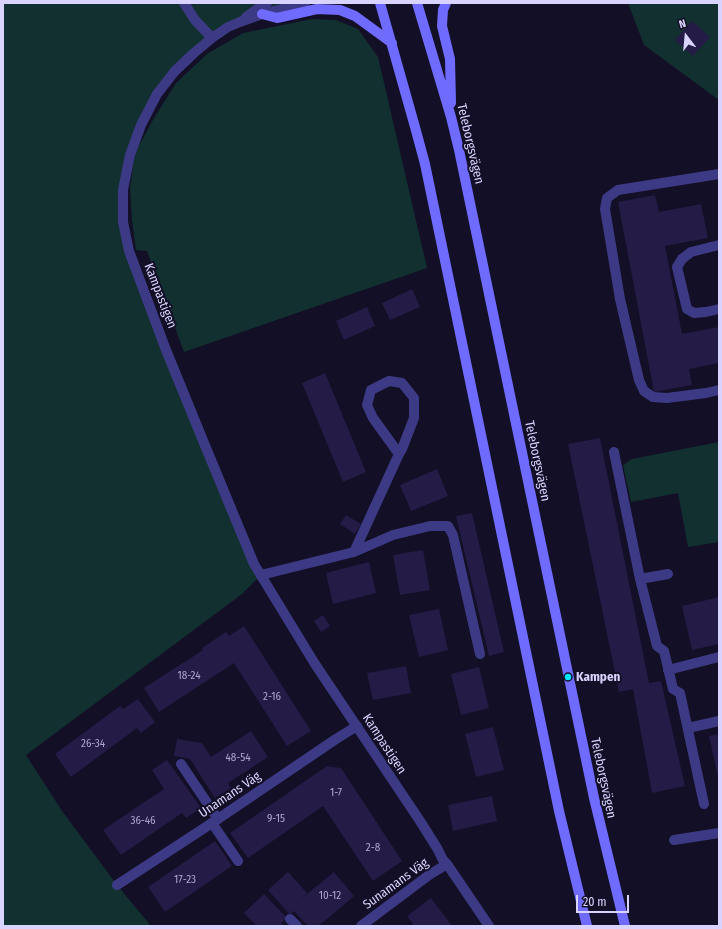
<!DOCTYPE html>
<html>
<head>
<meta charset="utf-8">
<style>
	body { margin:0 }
	#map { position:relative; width:722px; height:929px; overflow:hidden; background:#130f26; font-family:"Fira Sans Condensed",sans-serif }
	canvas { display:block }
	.frame { position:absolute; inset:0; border:4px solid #d9d4ff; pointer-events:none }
	.north { position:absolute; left:666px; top:16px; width:40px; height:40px; -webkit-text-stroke:3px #130f26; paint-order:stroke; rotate:344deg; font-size:11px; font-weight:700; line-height:16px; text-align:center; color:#d9d4ff }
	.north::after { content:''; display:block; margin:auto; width:14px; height:18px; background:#d9d4ff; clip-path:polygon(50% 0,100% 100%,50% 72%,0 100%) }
	.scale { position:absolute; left:576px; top:895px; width:53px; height:18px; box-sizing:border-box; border:2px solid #d9d4ff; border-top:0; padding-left:5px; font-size:12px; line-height:14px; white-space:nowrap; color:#d9d4ff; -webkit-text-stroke:3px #130f26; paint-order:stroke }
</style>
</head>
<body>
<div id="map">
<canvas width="722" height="929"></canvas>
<div class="frame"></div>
<div class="north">N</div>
<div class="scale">20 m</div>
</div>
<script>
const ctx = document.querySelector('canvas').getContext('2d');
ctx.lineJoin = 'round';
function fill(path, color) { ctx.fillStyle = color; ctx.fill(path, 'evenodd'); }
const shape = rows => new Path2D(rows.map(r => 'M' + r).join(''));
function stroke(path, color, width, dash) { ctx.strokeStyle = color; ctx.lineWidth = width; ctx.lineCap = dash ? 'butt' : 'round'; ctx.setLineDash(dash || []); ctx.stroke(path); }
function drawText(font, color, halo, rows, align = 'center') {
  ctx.font = font + ' "Fira Sans Condensed",sans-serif'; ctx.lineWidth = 4; ctx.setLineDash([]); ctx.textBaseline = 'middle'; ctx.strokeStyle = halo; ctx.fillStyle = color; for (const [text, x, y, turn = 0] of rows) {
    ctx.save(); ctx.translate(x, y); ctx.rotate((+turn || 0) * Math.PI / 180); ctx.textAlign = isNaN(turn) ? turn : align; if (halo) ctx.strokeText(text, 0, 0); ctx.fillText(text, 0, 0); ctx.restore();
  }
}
fill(shape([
	[3,3,305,3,228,27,157,94,123,190,129,251,261,575,242,594,26,755,62,811,117,885,151,926,3,926],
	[628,3,719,3,719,100,644,45],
	[312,19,336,20,358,29,378,57,427,268,184,352,147,251,136,250,132,220,130,188,135,153,154,118,176,83,207,54,243,33],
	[719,442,719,542,688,547,678,493,631,502,623,465,632,459]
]), '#12302f');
fill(shape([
	[692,21,710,37,693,56,675,40],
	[655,195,659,212,701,204,708,238,665,246,682,334,719,327,719,363,689,369,692,385,654,392,618,202],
	[412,289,420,307,390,320,382,303],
	[367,307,375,326,344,340,336,321],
	[325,373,366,472,343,482,302,383],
	[600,438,649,683,661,681,685,786,652,793,633,689,619,692,568,444],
	[437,469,448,496,411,511,400,485],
	[472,513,504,652,489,656,456,516],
	[346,515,361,524,355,534,340,524],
	[423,550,430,590,400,595,393,555],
	[369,562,376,593,333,604,326,573],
	[719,597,719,644,692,650,682,606],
	[439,609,448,650,419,657,409,615],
	[323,615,330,626,321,632,314,621],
	[244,626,311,731,287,746,234,663,159,712,144,688,203,650,202,648,226,632,229,636],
	[406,666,411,693,373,700,367,673],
	[479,667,489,708,461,715,451,674],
	[138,699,155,722,141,733,137,728,71,777,55,754,120,706,123,709],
	[493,727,504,770,476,777,465,734],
	[251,731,268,757,228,783,231,788,215,798,190,759,174,756,177,739,202,743,211,757],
	[719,734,719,777,718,777,709,736],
	[167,760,201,808,186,818,182,813,121,855,103,830,164,789,152,770],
	[327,766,341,768,402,861,373,881,323,806,248,858,230,833],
	[492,796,497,821,453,831,448,805],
	[215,841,232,866,165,912,148,887],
	[288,872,307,893,301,899,334,872,354,896,326,920,317,926,308,926,294,911,290,915,268,890],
	[264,894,287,918,281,923,284,926,257,926,244,913],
	[431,898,452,926,411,926,413,924,407,916]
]), '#241b47');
stroke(shape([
	[719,174,618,190,607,198,605,209,620,299,639,380,644,391,653,397,667,398,706,393,719,390],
	[719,245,691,252,682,259,677,267,687,309,694,313,706,312,719,309],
	[614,452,640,579,657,646,664,651,673,689,680,693,704,804],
	[354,552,399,454,402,449,414,418,414,398,402,383,389,381,371,390,367,405,373,418,399,454],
	[261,575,354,552,393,535,430,526,448,526,453,535,480,654],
	[640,579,668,574],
	[668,670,719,657],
	[688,728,719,721],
	[181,764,218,819],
	[212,823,238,861],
	[674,840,719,833],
	[290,919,297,926]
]), '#3d3a85', 10);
stroke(shape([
	[184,3,195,20,212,38],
	[305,3,262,14,240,22,228,27,212,38,194,53,175,71,157,94,141,125,130,155,123,190,123,222,129,251,166,350,204,443,254,564,315,664,420,821,437,848,443,860,447,864,489,926],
	[246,17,260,7,267,3],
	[117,885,212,823,336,739,357,726],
	[361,926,429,875,447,864]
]), '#3d3a85', 10);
stroke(shape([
	[380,3,415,127,425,164,559,811,587,926],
	[417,3,451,117,459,150,594,798,625,926],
	[446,3,443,10,442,26,450,59,451,103],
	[262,14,277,18,317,9,340,10,355,16,392,43]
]), '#6f6bff', 10);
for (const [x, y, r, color] of [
	[568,677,4,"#00e5ff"]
]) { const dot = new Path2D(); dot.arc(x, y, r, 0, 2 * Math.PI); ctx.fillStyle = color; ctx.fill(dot); stroke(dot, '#130f26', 1.5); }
drawText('11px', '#aca6d1', null, [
	["18-24",189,676],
	["2-16",272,697],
	["26-34",93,744],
	["48-54",238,758],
	["1-7",336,793],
	["9-15",276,819],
	["36-46",143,821],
	["2-8",373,848],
	["17-23",185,880],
	["10-12",330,896]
]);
drawText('13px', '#d9d4ff', '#130f26', [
	["Teleborgsvägen",470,144,77],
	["Kampastigen",160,296,69],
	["Teleborgsvägen",537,461,78],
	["Kampastigen",384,744,57],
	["Teleborgsvägen",603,778,78],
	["Unamans Väg",230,795,-34],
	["Sunamans Väg",396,884,-36]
]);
drawText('bold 13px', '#d9d4ff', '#130f26', [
	["Kampen",576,677]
], 'left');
</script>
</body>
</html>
